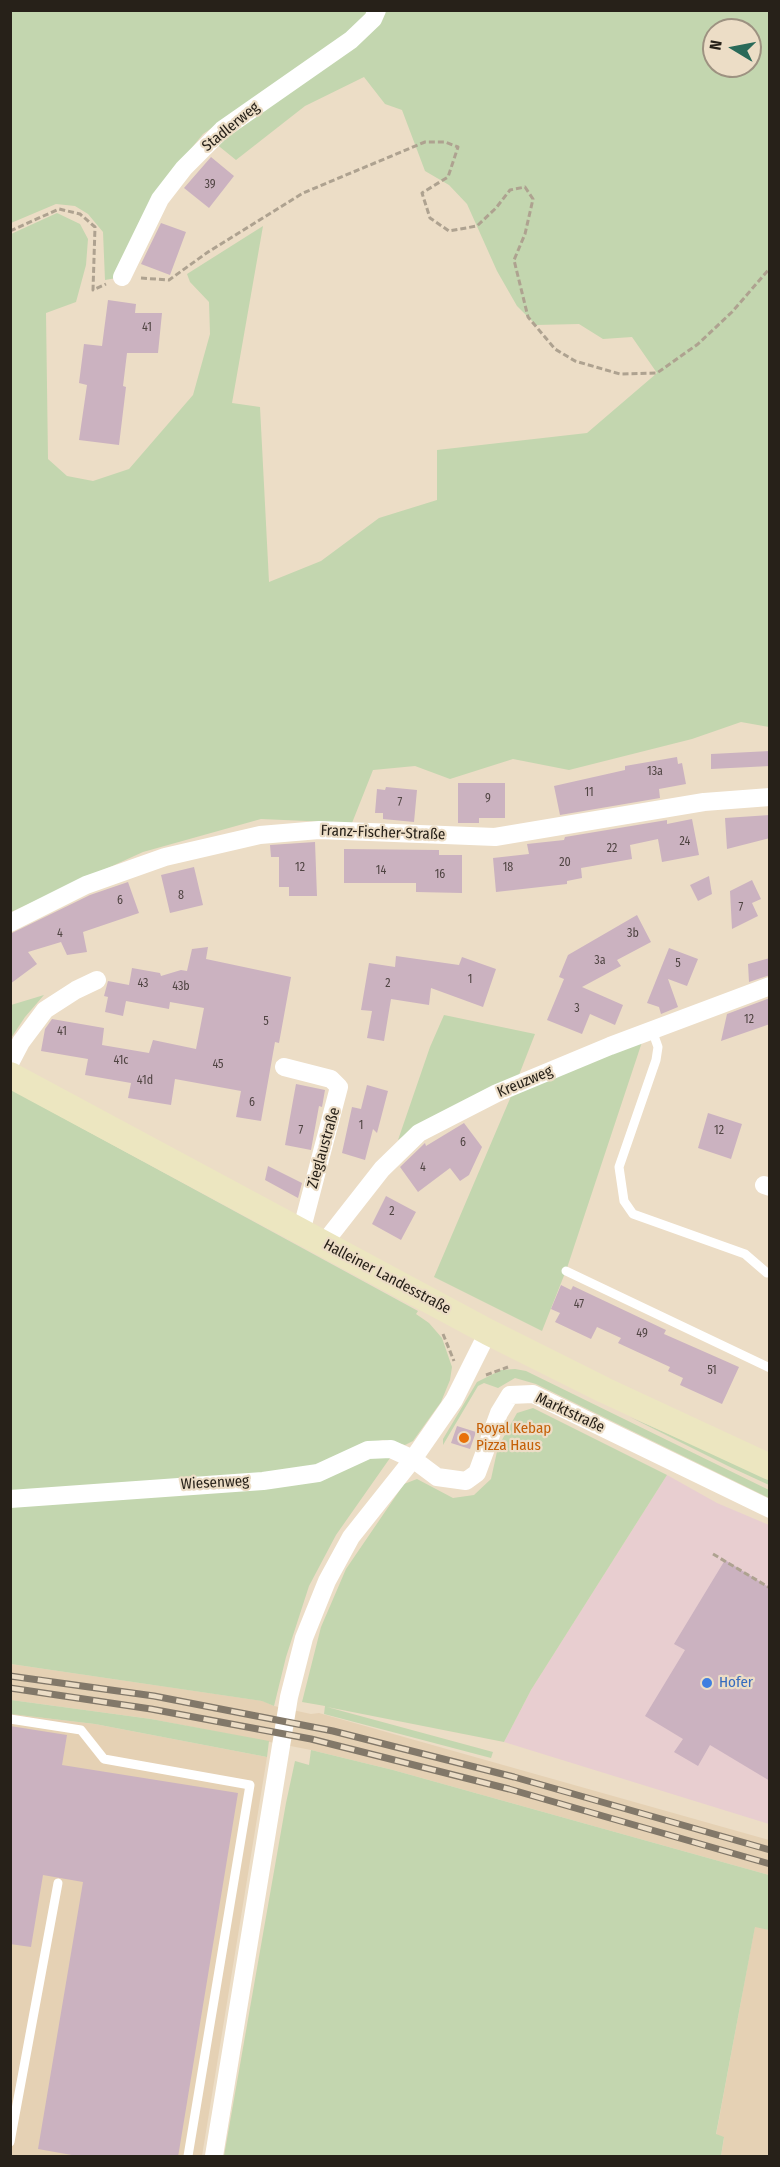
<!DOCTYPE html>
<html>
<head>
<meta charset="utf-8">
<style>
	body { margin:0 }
	#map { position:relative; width:780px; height:2167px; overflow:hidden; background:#ecddc6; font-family:"Fira Sans Condensed",sans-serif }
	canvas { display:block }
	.frame { position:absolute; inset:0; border:12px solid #272119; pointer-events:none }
	.north { position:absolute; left:702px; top:18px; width:60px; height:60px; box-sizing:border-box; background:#ecddc6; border:2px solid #9d9281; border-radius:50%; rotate:280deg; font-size:16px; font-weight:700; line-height:24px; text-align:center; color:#272119 }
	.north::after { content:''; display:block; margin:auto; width:21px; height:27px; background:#296a59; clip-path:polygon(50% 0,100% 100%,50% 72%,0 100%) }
</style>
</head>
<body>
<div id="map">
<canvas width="780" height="2167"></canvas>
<div class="frame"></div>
<div class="north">N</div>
</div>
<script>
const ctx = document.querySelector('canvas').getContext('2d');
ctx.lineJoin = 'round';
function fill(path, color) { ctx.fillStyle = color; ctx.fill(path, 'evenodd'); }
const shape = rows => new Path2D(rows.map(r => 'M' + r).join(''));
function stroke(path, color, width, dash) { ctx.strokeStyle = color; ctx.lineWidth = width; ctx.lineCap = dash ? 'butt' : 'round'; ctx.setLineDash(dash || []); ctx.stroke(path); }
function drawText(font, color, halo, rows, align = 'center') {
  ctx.font = font + ' "Fira Sans Condensed",sans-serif'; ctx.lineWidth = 4.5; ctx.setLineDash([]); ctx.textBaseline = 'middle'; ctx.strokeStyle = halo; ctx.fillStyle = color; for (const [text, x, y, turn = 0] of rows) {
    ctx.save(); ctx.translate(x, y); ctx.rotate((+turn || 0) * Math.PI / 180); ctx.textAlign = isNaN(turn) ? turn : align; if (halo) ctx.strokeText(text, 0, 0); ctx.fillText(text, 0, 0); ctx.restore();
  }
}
fill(shape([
	[667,1475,717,1503,769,1525,769,1824,504,1742,531,1690]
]), '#e8ced0');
fill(shape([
	[11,1664,263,1701,274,1706,311,1714,319,1713,769,1840,769,1875,393,1770,311,1750,151,1719,11,1700],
	[11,1714,95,1724,267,1757,202,2156,11,2156],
	[755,1926,769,1930,769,2156,721,2156,724,2138,716,2135]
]), '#e5d1b4');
fill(shape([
	[11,11,372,11,319,56,203,134,156,192,122,277,105,280,103,232,88,214,75,206,56,204,11,223],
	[382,11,769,11,769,727,741,722,692,739,569,770,513,759,450,779,415,766,373,770,352,823,261,819,143,852,11,912,11,234,57,213,80,224,88,239,86,265,76,302,46,313,48,459,67,476,93,481,129,469,193,395,210,334,209,302,190,282,187,274,263,226,232,403,260,407,269,582,321,561,379,518,437,500,437,450,587,433,657,373,632,337,603,339,579,324,536,325,517,306,497,271,467,204,449,185,425,171,402,110,385,104,364,77,305,106,236,160,215,143],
	[714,30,750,30,750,66,714,66],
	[44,995,25,1017,11,1038,11,1005],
	[444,1015,535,1034,517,1080,424,1122,398,1140,430,1047],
	[643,1039,567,1268,542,1331,434,1277,512,1094],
	[10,1089,418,1311,416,1314,429,1323,442,1338,452,1367,450,1380,441,1402,413,1441,405,1445,383,1440,362,1445,331,1461,297,1471,11,1494],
	[515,1369,526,1371,769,1490,769,1498,536,1384,515,1378,498,1388,484,1383,478,1386,443,1445,443,1439,477,1382,501,1370],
	[533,1408,667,1475,531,1690,504,1742,327,1707,493,1752,491,1758,324,1714,325,1706,302,1702,321,1627,346,1569,404,1484,417,1479,453,1498,474,1495,491,1479,498,1447,517,1413],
	[630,1417,769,1478,769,1485,730,1467],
	[380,1453,390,1458,336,1535,309,1586,286,1657,274,1706,262,1701,11,1664,10,1504,310,1480],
	[11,1700,151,1719,269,1741,267,1757,95,1724,11,1714],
	[311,1750,393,1770,769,1875,769,1930,755,1927,716,2134,724,2137,721,2156,224,2156,286,1803,295,1761,309,1765]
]), '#c3d6af');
fill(shape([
	[211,157,234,176,209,208,184,188],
	[161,223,186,232,170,275,141,264],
	[108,300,136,304,135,313,162,313,158,353,127,353,123,386,126,387,119,445,79,440,87,385,79,383,84,344,102,346],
	[770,751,770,766,711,769,711,754],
	[677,757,678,764,682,763,686,784,659,789,660,798,560,815,554,786,625,770,625,766],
	[458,783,505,783,505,818,479,818,479,823,458,823],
	[386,787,417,790,414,822,383,819,383,813,375,813,377,789,385,790],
	[770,815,770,838,727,849,725,818],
	[692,819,699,855,662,862,658,839,630,845,632,859,581,868,582,878,567,881,567,884,496,892,493,858,529,854,527,844,564,840,565,837,667,820,667,824],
	[315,842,317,896,289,896,289,887,279,887,279,857,271,857,270,845],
	[344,849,439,850,439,855,462,855,462,893,416,892,416,883,344,883],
	[194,867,203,905,170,913,161,875],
	[709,876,712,894,698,901,690,885],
	[752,880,761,899,752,903,758,916,732,929,730,891],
	[128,882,139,913,83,932,87,952,67,955,61,942,28,952,37,964,10,984,10,934,90,895],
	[637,915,651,942,617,960,621,966,582,987,623,1005,615,1025,590,1014,582,1034,547,1020,564,979,559,977,568,955],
	[208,947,206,959,291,977,279,1043,275,1042,261,1121,236,1117,241,1091,175,1079,171,1105,128,1098,131,1083,85,1075,88,1059,41,1051,45,1029,52,1019,104,1028,102,1045,149,1053,153,1040,196,1049,204,1008,170,1002,169,1009,126,1001,123,1016,105,1012,108,997,104,996,108,981,129,985,132,968,160,973,161,976,181,970,187,971,192,949],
	[669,948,698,959,687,986,668,979,678,1007,661,1014,659,1007,647,1003],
	[396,956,459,965,462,957,496,969,483,1007,431,988,429,1005,391,999,384,1041,367,1038,372,1011,361,1010,369,963,395,967],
	[770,958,770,975,749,982,748,964],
	[770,998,770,1024,721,1041,727,1014],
	[296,1084,325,1090,322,1107,319,1106,311,1150,285,1145],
	[367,1085,388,1091,377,1133,373,1129,365,1160,342,1153,352,1107,361,1109],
	[708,1113,742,1124,731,1159,698,1148],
	[464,1123,482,1147,469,1175,460,1181,450,1168,418,1192,400,1167,425,1143,426,1146],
	[268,1166,302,1183,298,1198,265,1180],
	[386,1196,416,1212,401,1240,372,1224],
	[561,1285,571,1290,573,1286,666,1330,664,1334,739,1367,722,1404,680,1385,683,1378,668,1371,670,1367,618,1343,621,1338,597,1327,591,1339,555,1322,560,1313,551,1309],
	[457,1426,476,1432,470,1449,451,1443],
	[725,1560,770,1588,770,1781,710,1745,698,1766,674,1752,683,1739,645,1716,685,1650,674,1644],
	[10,1726,67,1735,62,1765,238,1793,178,2157,83,2157,38,2149,83,1882,43,1875,31,1947,10,1944]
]), '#cbb2c0');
stroke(shape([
	[10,231,59,209,80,214,95,227,93,290,106,284],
	[141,278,169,280,208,252,303,193,425,142,445,142,458,147,448,177,422,193,430,218,449,231,477,226,496,208,510,190,525,187,533,199,525,234,514,260,528,317,555,349,575,361,620,374,657,373,698,344,732,312,770,268],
	[443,1334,454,1361],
	[486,1375,508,1367],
	[713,1554,770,1588]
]), '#aea290', 3, [6, 3]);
stroke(shape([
	[652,1030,658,1047,656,1060,619,1167,624,1201,633,1214,745,1254,767,1273],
	[566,1271,770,1368],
	[10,1719,81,1730,104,1759,250,1785,188,2156],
	[10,2142,58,1883]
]), '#fff', 9);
stroke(shape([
	[122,277,160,199,184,168,222,130,351,40,373,19,377,10],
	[10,923,86,885,165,857,260,835,319,830,495,837,704,802,770,797],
	[10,1063,21,1042,45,1010,76,990,97,980],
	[284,1067,331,1079,339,1087,301,1232],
	[764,1185,770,1187],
	[324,1243,382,1169,419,1133,497,1093,610,1046,770,986],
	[10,1499,263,1481,318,1473,368,1450,391,1449,413,1459,437,1477,466,1481,477,1473,499,1413,510,1395,533,1394,770,1509],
	[214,2156,289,1697,304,1638,327,1581,351,1537,413,1459,454,1400,488,1332]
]), '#fff', 18);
stroke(shape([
	[10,1075,488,1332,604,1390,770,1467]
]), '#ece6c0', 26);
const rail = shape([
	[10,1676,154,1696,333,1731,514,1777,770,1850],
	[10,1688,151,1709,311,1739,509,1789,770,1864]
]);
stroke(rail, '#827869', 7);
stroke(rail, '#ecddc6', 4.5, [14]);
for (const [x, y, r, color] of [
	[464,1438,6,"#e8710a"],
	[707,1683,6,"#3f7fe0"]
]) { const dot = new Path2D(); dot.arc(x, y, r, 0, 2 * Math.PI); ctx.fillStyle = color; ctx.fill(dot); stroke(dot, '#ecddc6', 2); }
drawText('12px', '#504543', null, [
	["39",210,185],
	["41",147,328],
	["13a",655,772],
	["11",589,793],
	["9",488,799],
	["7",400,803],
	["24",685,842],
	["22",612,849],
	["20",565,863],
	["12",300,868],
	["18",508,868],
	["14",381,871],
	["16",440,875],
	["8",181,896],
	["6",120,901],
	["7",741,908],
	["4",60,934],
	["3b",633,934],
	["3a",600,961],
	["5",678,964],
	["1",470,980],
	["43",143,984],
	["2",388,984],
	["43b",181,987],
	["3",577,1009],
	["12",749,1020],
	["5",266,1022],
	["41",62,1032],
	["41c",121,1061],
	["45",218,1065],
	["41d",145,1081],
	["6",252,1103],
	["1",361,1126],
	["7",301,1131],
	["12",719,1131],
	["6",463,1143],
	["4",423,1168],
	["2",392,1212],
	["47",579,1305],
	["49",642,1334],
	["51",712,1371]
]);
drawText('15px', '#272119', '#ecddc6', [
	["Stadlerweg",231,127,-39],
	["Franz-Fischer-Straße",383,833,2],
	["Kreuzweg",525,1082,-23],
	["Zieglaustraße",324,1148,-74],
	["Halleiner Landesstraße",387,1277,28],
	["Marktstraße",570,1413,25],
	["Wiesenweg",215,1483,-3]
]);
drawText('15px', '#c56008', '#ecddc6', [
	["Royal Kebap",476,1429],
	["Pizza Haus",476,1446]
], 'left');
drawText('15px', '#366cbe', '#ecddc6', [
	["Hofer",719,1683]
], 'left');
</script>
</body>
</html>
